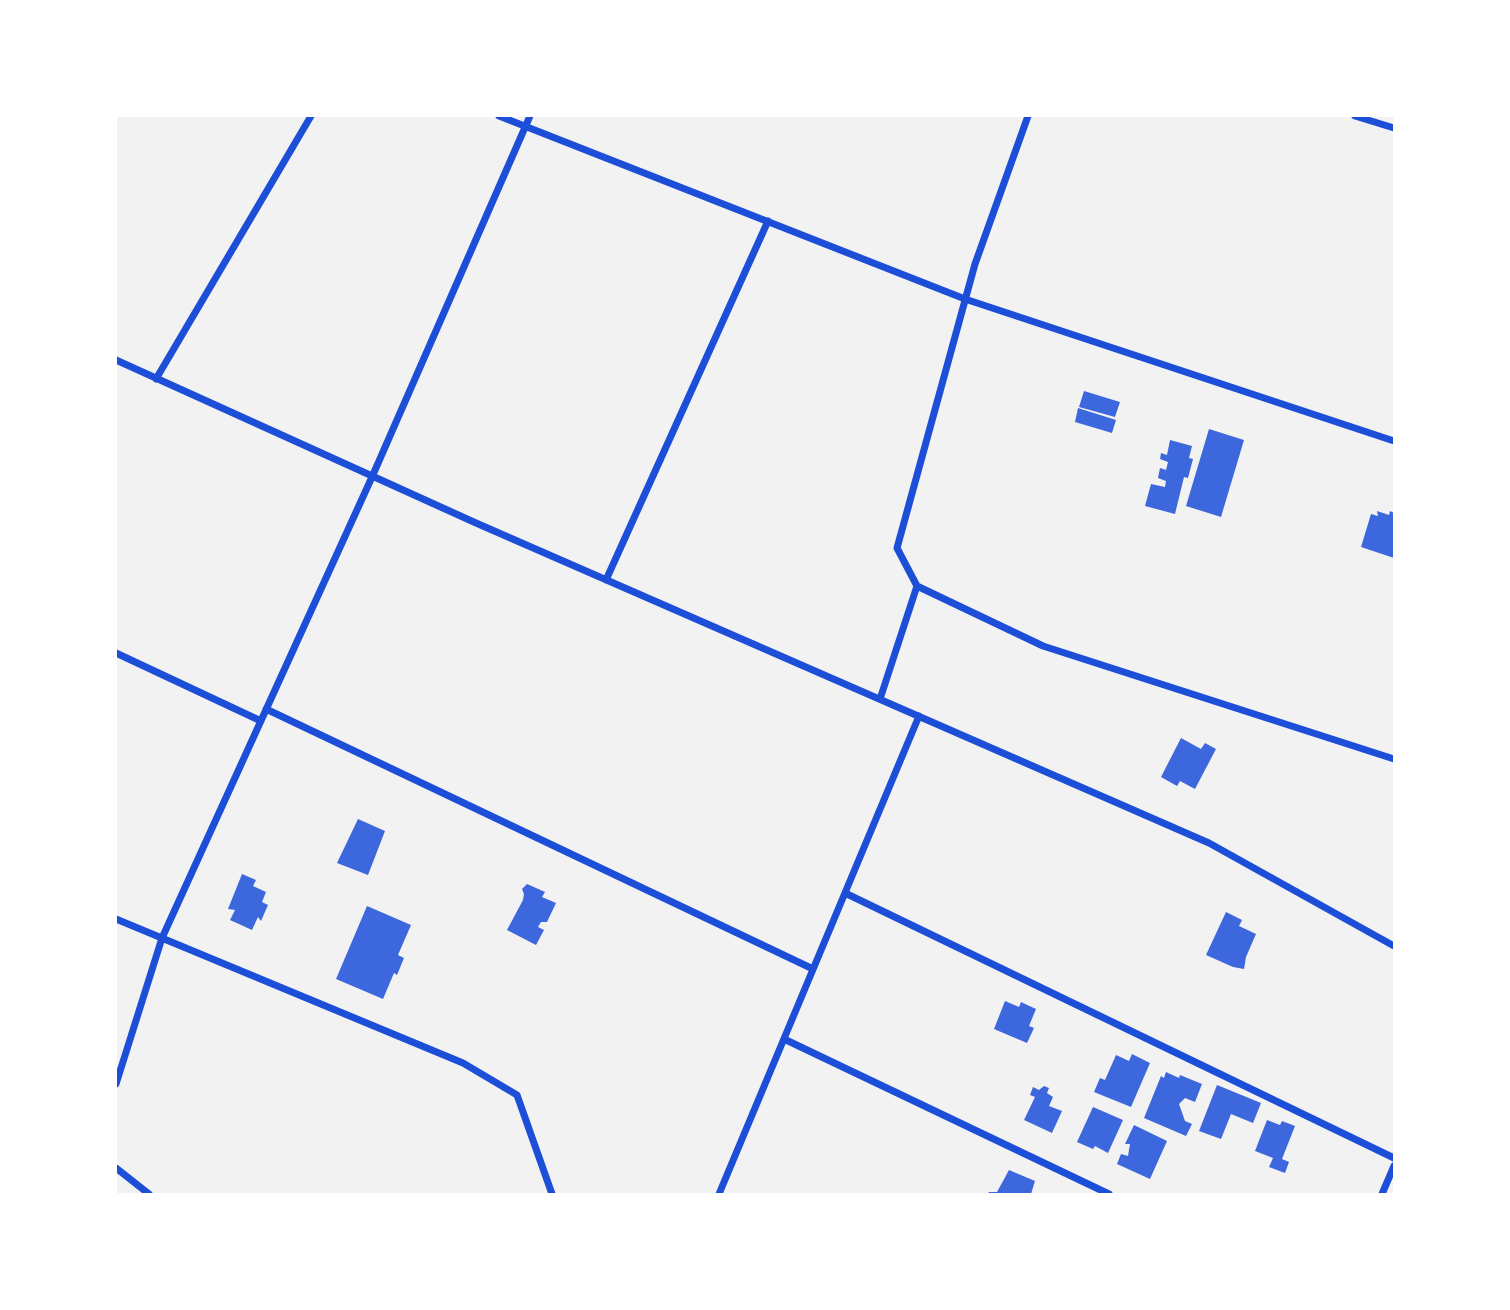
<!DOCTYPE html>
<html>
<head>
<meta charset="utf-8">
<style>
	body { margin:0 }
	#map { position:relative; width:1510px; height:1310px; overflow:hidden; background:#f2f2f2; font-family:"Times New Roman",serif }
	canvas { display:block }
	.frame { position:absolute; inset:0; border:117px solid #fff; pointer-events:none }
</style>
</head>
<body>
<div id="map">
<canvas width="1510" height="1310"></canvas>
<div class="frame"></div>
</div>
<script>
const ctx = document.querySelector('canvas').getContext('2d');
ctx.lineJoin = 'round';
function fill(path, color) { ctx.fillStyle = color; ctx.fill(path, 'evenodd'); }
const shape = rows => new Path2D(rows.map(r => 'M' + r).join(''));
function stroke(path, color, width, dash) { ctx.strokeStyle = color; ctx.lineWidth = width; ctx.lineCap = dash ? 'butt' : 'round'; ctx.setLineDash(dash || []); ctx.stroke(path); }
fill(shape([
	[1084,391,1120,402,1115,417,1079,407],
	[1078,408,1116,420,1112,433,1075,422],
	[1209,429,1244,440,1221,517,1186,506],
	[1170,440,1192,446,1189,458,1193,459,1188,478,1184,477,1175,514,1145,506,1151,484,1165,487,1166,481,1158,478,1160,468,1166,470,1168,462,1160,459,1161,453,1167,455],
	[1377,511,1389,515,1390,511,1394,513,1394,558,1361,547,1371,514,1378,516],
	[1181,738,1201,749,1205,743,1216,749,1195,789,1180,781,1177,786,1161,777],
	[358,819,385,831,368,875,337,863],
	[242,874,256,880,253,886,266,892,262,902,268,905,261,921,258,917,252,930,230,920,235,910,228,909],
	[527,884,545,892,542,897,556,903,547,922,541,922,538,927,544,930,536,945,507,930,523,900,524,894,522,889],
	[367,906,411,925,398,955,404,958,397,975,394,973,383,999,336,979],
	[1226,912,1242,920,1239,926,1256,934,1246,957,1244,969,1233,967,1206,955],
	[1005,1001,1019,1007,1021,1002,1036,1009,1029,1026,1034,1028,1027,1043,994,1029],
	[1132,1054,1150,1063,1131,1107,1094,1092,1100,1078,1105,1080,1116,1055,1129,1061],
	[1166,1072,1179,1078,1180,1075,1202,1084,1195,1102,1185,1098,1179,1104,1185,1121,1192,1124,1186,1136,1144,1118,1161,1076,1164,1078],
	[1217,1085,1261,1103,1253,1123,1231,1114,1221,1139,1199,1131],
	[1044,1086,1049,1088,1047,1093,1053,1097,1049,1106,1062,1111,1052,1133,1024,1120,1035,1097,1030,1095,1033,1087,1039,1090],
	[1093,1107,1123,1120,1108,1153,1095,1146,1093,1149,1077,1142],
	[1267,1120,1280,1125,1282,1121,1295,1126,1282,1159,1289,1162,1285,1173,1269,1167,1273,1158,1255,1151],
	[1134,1125,1167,1141,1150,1179,1117,1164,1121,1154,1128,1156,1130,1144,1125,1144],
	[1009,1170,1035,1181,1031,1194,988,1194,989,1192,997,1192]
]), '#3d67dc');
stroke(shape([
	[499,116,965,299,1394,441],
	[1028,116,975,264,897,548,917,586,1043,646,1394,759],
	[1355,116,1394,128],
	[116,360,476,523,1209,843,1394,946],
	[156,379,311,116],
	[606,580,768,221],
	[116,653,261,721],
	[880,699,917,586],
	[266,709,813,969],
	[845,893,1394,1158],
	[116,919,463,1063,517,1095,552,1194],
	[784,1039,1109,1194],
	[116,1084,162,938,372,477,530,116],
	[116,1168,149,1194],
	[719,1194,919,716],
	[1382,1194,1394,1166]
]), '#1d4ed8', 7);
</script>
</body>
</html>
